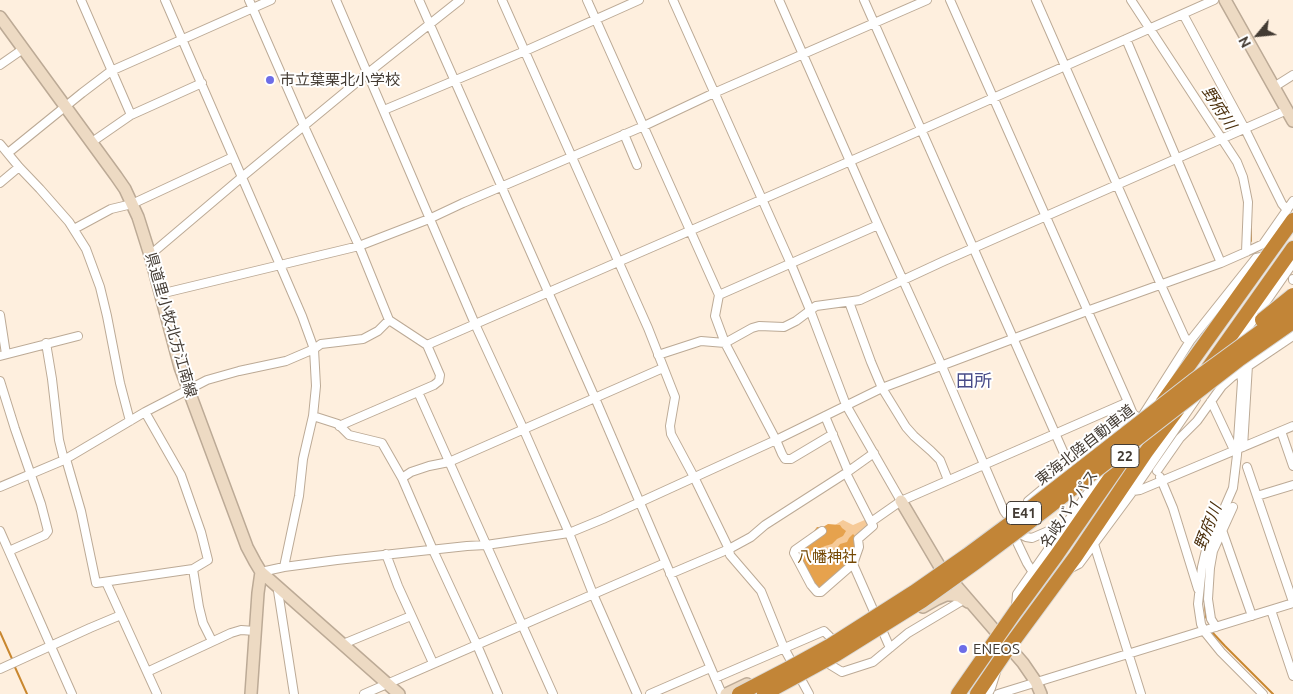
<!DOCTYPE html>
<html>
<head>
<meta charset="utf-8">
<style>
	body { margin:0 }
	#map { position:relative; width:1293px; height:694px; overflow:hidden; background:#feefde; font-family:Ubuntu,sans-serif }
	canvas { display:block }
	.north { position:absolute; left:1233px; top:10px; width:50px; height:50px; -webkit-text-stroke:4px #fff; paint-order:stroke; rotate:242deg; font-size:14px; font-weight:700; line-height:20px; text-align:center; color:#433b33 }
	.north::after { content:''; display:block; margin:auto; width:18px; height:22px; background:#433b33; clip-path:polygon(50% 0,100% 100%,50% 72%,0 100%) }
</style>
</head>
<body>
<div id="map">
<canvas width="1293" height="694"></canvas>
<div class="north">N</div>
</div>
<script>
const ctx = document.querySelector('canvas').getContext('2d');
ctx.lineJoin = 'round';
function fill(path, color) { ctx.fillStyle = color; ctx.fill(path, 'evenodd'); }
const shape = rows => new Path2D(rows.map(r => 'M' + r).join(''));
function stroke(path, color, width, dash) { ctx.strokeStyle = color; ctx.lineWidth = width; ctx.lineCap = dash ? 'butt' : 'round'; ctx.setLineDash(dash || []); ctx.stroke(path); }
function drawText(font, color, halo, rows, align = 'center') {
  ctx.font = font + ' Ubuntu,"Noto Sans JP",sans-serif'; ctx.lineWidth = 4; ctx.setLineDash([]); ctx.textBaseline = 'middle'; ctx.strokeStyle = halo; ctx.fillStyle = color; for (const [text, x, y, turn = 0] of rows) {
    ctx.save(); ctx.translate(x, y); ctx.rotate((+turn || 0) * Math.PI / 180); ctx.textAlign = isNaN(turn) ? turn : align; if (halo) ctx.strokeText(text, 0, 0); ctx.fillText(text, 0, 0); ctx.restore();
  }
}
fill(shape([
	[867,519,873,526,821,592,795,550,843,520,853,525]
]), '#f6ca98');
fill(shape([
	[828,524,840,525,842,528,846,531,843,536,837,539,832,544,825,546,812,552,809,557,813,561,822,558,826,552,835,551,840,544,847,542,849,538,853,534,856,537,856,543,853,560,817,592,796,557,814,541,814,531,817,527,823,527]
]), '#e6a24d');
stroke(shape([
	[1251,227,1251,241],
	[1237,484,1239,467],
	[1207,563,1205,577,1205,606,1206,617,1211,627],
	[0,632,13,661],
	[1212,632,1225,646,1273,694],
	[14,665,27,694]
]), '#c9872f', 2);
const street = shape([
	[81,0,131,115],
	[165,0,280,265,302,316,314,349,316,386,313,416,303,459,299,496,284,567],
	[249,0,304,126,359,246,389,320,427,345,440,375,439,381,434,385,339,426],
	[336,0,475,324,523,428,569,533,593,594,637,694],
	[419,0,595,398,722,694],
	[502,0,648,328,675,397,670,426,671,434,694,477,729,549,730,555,761,591,784,648,809,694],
	[587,0,719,295,715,316,725,343,701,341,658,355],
	[673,0,791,264,810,310,846,405,901,501],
	[779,0,878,225,941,364,1004,511,1022,535,1026,537,1032,538,1055,528,1063,527],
	[864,0,1055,433,1070,467,1075,476],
	[950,0,1128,402,1133,414,1141,419],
	[1036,0,1161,285,1185,338,1190,341],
	[1131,0,1237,162,1243,177,1248,202,1246,252],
	[1183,14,1245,129,1282,204,1287,210],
	[1126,39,1221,263],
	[0,65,23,49],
	[1274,87,1293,75],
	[384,110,525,51,639,0],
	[624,134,637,165],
	[92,142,131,115,202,83],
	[0,144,19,167,40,189,69,222,86,249,100,287,107,316,120,383,130,421],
	[8,153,82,93,111,71,271,0],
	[0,183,19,167],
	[74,229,111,209,132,204,233,157],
	[150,255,242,177,368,73,460,0],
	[1293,279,1293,280],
	[160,294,359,246,429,219,463,203,644,126,714,93,927,0],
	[719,295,878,225],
	[849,302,871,362,882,388,906,427,914,436,931,451,940,460,948,480],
	[0,315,6,354],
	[46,343,52,379,59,440,64,460],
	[427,345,885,146,1214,0],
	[1236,345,1293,263],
	[0,356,78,336],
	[1240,367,1242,381,1237,455,1233,488,1206,550,1202,567,1198,604,1201,624,1204,631,1221,652,1263,694],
	[0,381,15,429,41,504,48,531,45,535,9,551],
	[418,392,553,694],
	[1211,401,1234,450],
	[1143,415,1190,341,1256,258,1266,256],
	[313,416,338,424,349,435,382,443,402,478,433,550,477,645,498,694],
	[825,416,848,471],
	[1281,431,1293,466],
	[833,434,791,459,785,459,782,454,776,440,725,343,752,328,759,326,784,327,796,321,816,306,860,300,944,261,1287,110],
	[1243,447,1248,365],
	[66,459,81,511,96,583,193,569,208,560,201,532,181,475,145,412],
	[1247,467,1293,602],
	[1157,471,1180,438,1197,421,1222,386,1232,377,1293,336],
	[1160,477,1173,508,1198,589],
	[402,478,411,472,429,466,449,462,663,368],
	[0,487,64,460,145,412,207,380,239,371,286,361,314,349,321,344,363,339,378,331,389,320],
	[1133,491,1140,490,1293,426],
	[1257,496,1293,485],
	[1028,501,1133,414],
	[871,522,901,501,1128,402],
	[1222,530,1252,616],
	[0,531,72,694],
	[822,531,795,550,794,553,811,585,817,592,821,592,853,564,859,547,858,539,873,526,846,473],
	[1016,540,1027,563,1032,571],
	[1094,544,1141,694],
	[386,554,398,586,433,663],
	[853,564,890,648],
	[193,569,199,607,203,623,212,641],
	[1069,569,1079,564,1085,556,1133,491,1196,399],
	[261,572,284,567,337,560,467,546,486,545,569,533,603,519,776,440,882,388,1087,311,1221,263,1246,252,1263,244,1293,201],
	[670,574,729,549,751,537,765,525,846,473,874,453],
	[106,582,157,694],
	[280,588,278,591,294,694],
	[1016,607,1017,594,1103,471],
	[1271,610,1293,676],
	[1216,627,1211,619,1208,599,1210,568,1213,551,1233,507],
	[343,644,411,616],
	[829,664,842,672,873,662,908,633,965,599],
	[0,669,90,628,121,615],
	[147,672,231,633,241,630,255,631],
	[715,678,824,631,831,638],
	[364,694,665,563],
	[650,694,710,668],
	[988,694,991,688,996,672],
	[998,694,1293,603]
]);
const secondary = shape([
	[1225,0,1293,121],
	[0,17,116,176,125,189,138,217,150,255,180,367,247,547,255,562,261,572,399,694],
	[901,501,940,567,1023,663,1036,682,1041,694],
	[923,607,937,599,946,595,953,595,959,596,968,602],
	[251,694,258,593,261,572],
	[726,694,747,684]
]);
const highway = shape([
	[1208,368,1293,248],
	[1162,403,1293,220],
	[958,694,1015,612,1056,556,1133,445],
	[977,694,1009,647,1076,556,1146,452,1178,409]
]);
stroke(street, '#bcaa96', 10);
stroke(secondary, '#bcaa96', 14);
stroke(highway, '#d9d8d6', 16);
stroke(street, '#fff', 8);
stroke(secondary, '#eddac3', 11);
stroke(highway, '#c28537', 14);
const highwayBridge = shape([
	[1262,320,1293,295],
	[739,694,789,668,831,645,914,592,967,555,1025,512,1193,381,1293,308],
	[764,694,837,654,922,601,975,563,1031,521,1240,359,1293,322]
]);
stroke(highwayBridge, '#d9d8d6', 16, []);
stroke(highwayBridge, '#c28537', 14);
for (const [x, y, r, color] of [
	[270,80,5,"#6d6de7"],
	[963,649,5,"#6d6de7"]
]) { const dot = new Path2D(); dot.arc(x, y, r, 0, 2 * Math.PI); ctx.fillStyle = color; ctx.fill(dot); stroke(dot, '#fff', 2); }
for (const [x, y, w] of [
	[1125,456,28],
	[1024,513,35]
]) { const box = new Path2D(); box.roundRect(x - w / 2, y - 11.5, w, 23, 4); ctx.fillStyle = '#fff'; ctx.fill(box); stroke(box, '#433b33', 1); }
drawText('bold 14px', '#433b33', null, [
	["22",1125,456],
	["E41",1024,513]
]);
drawText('15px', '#433b33', '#fff', [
	["市立葉栗北小学校",280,80],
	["ENEOS",973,649]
], 'left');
drawText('15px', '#433b33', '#fff', [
	["県道里小牧北方江南線",171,325,74],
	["東海北陸自動車道",1085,445,-38],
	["名岐バイパス",1069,509,-56]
]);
drawText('15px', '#754904', '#fff', [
	["八幡神社",827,557]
]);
drawText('italic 16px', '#4b2f0b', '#fff', [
	["野府川",1219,108,57],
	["野府川",1208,527,-69]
]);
drawText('18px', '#484b88', '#fff', [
	["田所",974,381]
]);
</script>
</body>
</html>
